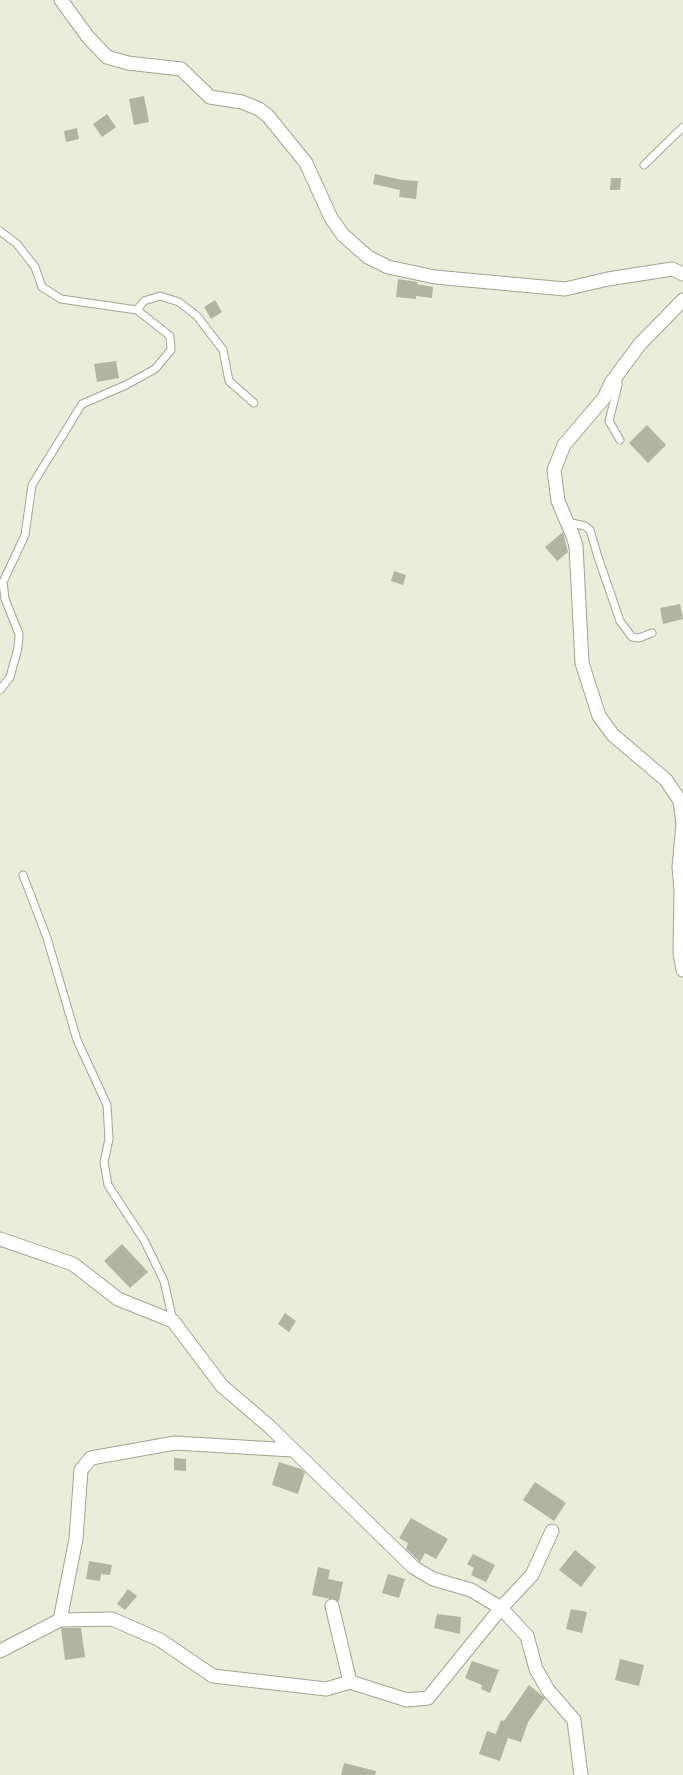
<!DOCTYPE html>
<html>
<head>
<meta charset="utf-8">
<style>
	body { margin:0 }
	canvas { display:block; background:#e9edd9 }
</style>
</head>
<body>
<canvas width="683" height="1775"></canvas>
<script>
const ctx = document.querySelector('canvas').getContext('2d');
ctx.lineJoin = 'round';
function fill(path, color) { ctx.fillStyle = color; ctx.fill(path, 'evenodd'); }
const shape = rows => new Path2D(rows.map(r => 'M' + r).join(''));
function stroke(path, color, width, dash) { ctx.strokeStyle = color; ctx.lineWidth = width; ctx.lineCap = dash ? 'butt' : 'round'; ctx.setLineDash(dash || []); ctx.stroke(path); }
fill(shape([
	[144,96,149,122,134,125,129,99],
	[107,114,116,127,102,137,93,124],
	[77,128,79,139,66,142,64,131],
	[375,174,402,180,418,181,416,199,399,197,400,190,373,184],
	[611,178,621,178,620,190,610,190],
	[398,279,418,282,417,284,433,287,432,298,416,296,416,299,396,297],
	[215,300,222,312,211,319,204,307],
	[116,361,119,378,97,382,94,364],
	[647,425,666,445,648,463,629,443],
	[563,532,568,552,557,561,545,547],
	[394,571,406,575,403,585,391,581],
	[680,604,683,619,663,624,660,608],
	[122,1244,148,1272,130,1288,104,1261],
	[285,1313,296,1321,289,1332,278,1324],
	[174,1458,186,1459,186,1471,174,1470],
	[279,1462,301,1469,305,1472,298,1494,272,1485],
	[535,1482,566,1503,554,1521,523,1500],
	[411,1518,448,1539,436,1559,425,1553,420,1562,406,1549,408,1543,399,1538],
	[575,1550,596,1567,581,1587,559,1570],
	[473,1554,495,1565,486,1582,471,1575,474,1568,467,1564],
	[89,1561,112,1565,110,1575,101,1574,100,1581,86,1579],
	[318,1567,330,1570,328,1579,343,1582,339,1601,312,1595],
	[388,1574,405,1579,399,1598,382,1593],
	[128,1589,137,1596,125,1610,117,1604],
	[571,1609,587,1612,582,1633,566,1629],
	[437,1614,461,1617,460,1634,434,1628],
	[61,1628,81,1628,85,1657,65,1660],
	[620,1659,644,1665,639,1686,615,1680],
	[472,1661,499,1670,490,1693,481,1689,482,1685,465,1678],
	[529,1685,545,1698,528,1722,521,1742,508,1738,500,1761,479,1754,487,1731,496,1734,501,1720,504,1721],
	[344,1763,376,1771,375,1775,341,1775]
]), '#b0b4a1');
const service = shape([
	[644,165,683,127],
	[0,231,17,244,35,267,42,287,61,299,137,310,170,336,171,350,155,369,126,385,82,404,32,485,25,535,3,582,5,599,19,634,18,648,10,677,0,690],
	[137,310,144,301,160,296,179,302,197,316,223,350,229,381,254,403],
	[618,377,618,385,609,421,620,440],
	[567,522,585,526,590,530,598,557,620,621,632,637,639,638,652,633],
	[23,875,47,938,77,1040,107,1105,109,1139,104,1162,108,1185,144,1240,164,1281,173,1321]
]);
const minor = shape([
	[61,0,88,37,107,57,128,63,181,69,210,97,242,102,259,109,268,116,306,163,331,218,343,235,368,257,388,267,435,277,565,289,608,279,672,269,683,274],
	[683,300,640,344,611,383,604,398,564,445,554,470,558,501,573,536,576,546,582,663,599,716,613,735,666,780,680,801,683,824],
	[683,824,679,867,681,891,680,953,683,970],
	[0,1239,73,1264,118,1299,173,1321,222,1386,270,1427,413,1567,433,1579,471,1590,501,1608,527,1636,536,1669,548,1690,574,1720,581,1775],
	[332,1606,350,1682],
	[60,1620,76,1539,81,1470,91,1458,175,1443,292,1450],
	[0,1651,60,1620,112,1619,160,1640,213,1676,326,1689,350,1682,407,1700,428,1698,501,1608,532,1575,552,1531]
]);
stroke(service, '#a0a592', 9);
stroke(minor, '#a0a592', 15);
stroke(service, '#fff', 7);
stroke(minor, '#fff', 13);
</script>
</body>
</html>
